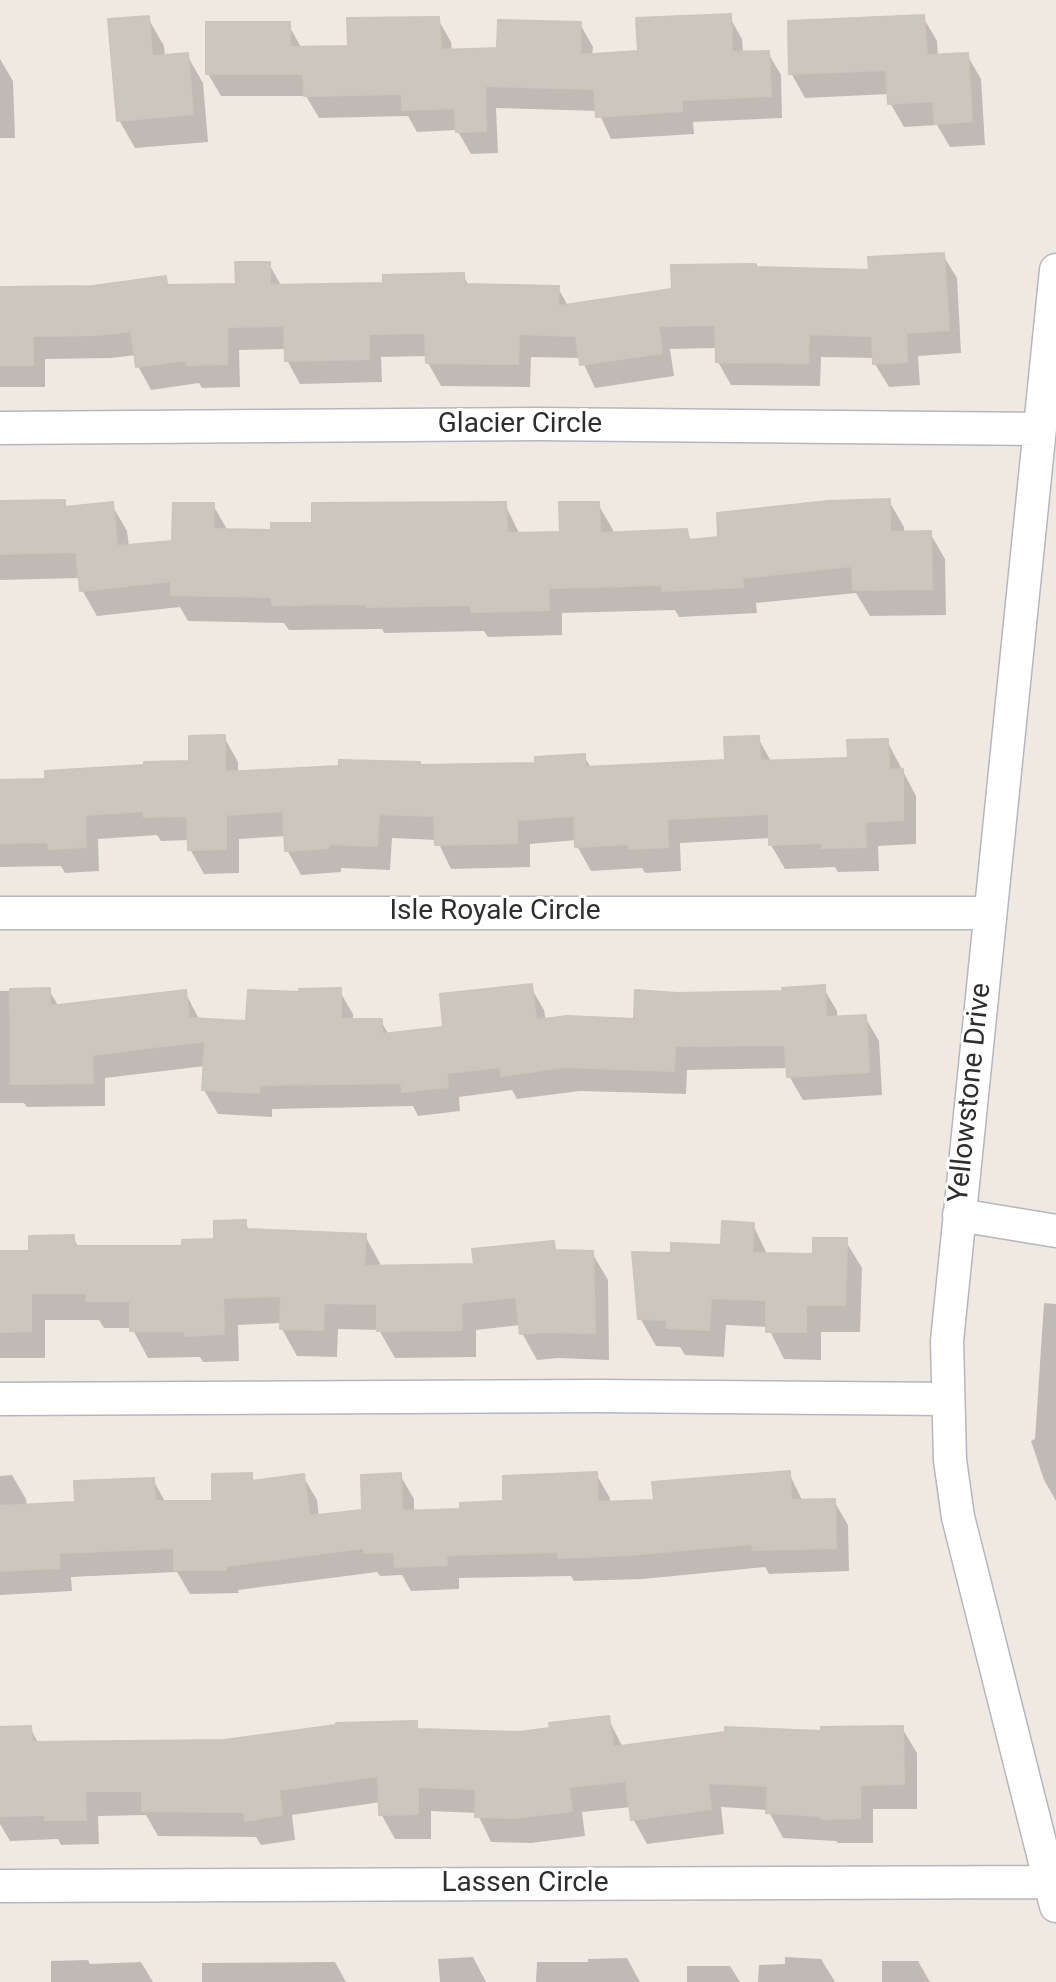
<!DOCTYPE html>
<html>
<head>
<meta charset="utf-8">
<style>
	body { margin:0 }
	canvas { display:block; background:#efe9e1 }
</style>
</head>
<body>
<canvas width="1056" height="1982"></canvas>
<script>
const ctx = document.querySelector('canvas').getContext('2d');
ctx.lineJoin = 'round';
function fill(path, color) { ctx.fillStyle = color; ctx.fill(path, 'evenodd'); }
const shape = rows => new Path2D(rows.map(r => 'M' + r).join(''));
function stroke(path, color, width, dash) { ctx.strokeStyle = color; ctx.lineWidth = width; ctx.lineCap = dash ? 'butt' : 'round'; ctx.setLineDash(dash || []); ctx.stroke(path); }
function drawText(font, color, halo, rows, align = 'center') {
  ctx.font = font + ' Roboto,sans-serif'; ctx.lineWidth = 6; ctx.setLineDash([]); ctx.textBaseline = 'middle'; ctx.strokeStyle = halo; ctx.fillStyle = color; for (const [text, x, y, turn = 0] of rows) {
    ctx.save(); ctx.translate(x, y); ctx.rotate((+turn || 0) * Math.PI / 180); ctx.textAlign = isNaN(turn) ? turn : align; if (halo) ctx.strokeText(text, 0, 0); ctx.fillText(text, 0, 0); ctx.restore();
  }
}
fill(shape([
	[729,16,742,39,743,54,768,53,781,75,782,118,693,122,694,134,611,139,598,111,496,108,498,153,471,154,457,130,417,132,408,116,319,118,306,96,221,96,208,74,288,24,302,49,350,48,438,19,451,42,452,52,499,50,580,24,593,47,592,56,640,53],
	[923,17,937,41,938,57,967,55,981,79,985,145,950,147,937,125,904,127,890,103,889,94,805,98,791,73],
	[148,18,164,46,165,57,187,55,203,83,208,142,135,148,119,120],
	[0,59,13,81,15,138,0,138],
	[943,255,957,278,961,353,918,356,920,385,889,387,875,364,875,358,821,357,820,386,731,385,718,362,717,348,670,349,674,376,595,388,581,358,531,357,530,387,441,386,428,363,428,356,381,357,382,382,300,384,287,360,286,349,239,350,240,387,202,388,199,383,151,390,138,366,136,355,111,358,45,359,45,387,0,387,0,289,93,288,165,278,170,287,238,285,269,264,282,287,385,285,463,275,469,286,558,288,568,306,674,291,756,269,871,272],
	[889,501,904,527,904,534,930,533,945,559,946,615,870,616,856,593,756,603,757,613,679,617,675,610,562,613,562,635,488,637,484,631,384,633,382,629,289,630,284,623,188,621,180,607,97,616,82,590,80,578,0,580,0,505,64,502,68,509,112,505,127,531,129,547,174,543,213,505,228,531,273,532,314,525,505,504,520,535,562,534,598,504,613,530,613,535,686,531,692,541,720,539],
	[224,737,238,762,238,773,419,764,421,767,537,765,584,756,591,768,727,762,758,738,772,763,850,760,887,741,916,796,916,844,878,846,879,871,838,872,835,867,785,869,771,845,771,838,680,843,681,871,645,873,642,868,591,871,577,846,577,840,530,844,530,867,451,869,437,840,392,838,390,870,341,868,341,872,301,875,287,850,286,836,239,839,239,873,204,874,190,849,190,840,161,841,157,835,98,839,99,871,65,873,61,866,0,867,0,782,47,781,191,763],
	[530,986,544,1010,546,1021,636,1021,676,995,785,993,823,987,837,1011,837,1019,865,1017,879,1041,882,1095,803,1100,789,1076,789,1068,687,1070,686,1094,580,1091,517,1099,512,1090,459,1097,460,1111,418,1116,413,1106,272,1109,272,1117,218,1114,204,1090,205,1066,105,1078,105,1106,27,1107,24,1103,0,1103,0,991,49,990,59,1007,185,992,200,1021,248,1023,302,994,339,990,353,1014,353,1021,381,1021,389,1035,446,1028],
	[245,1222,250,1232,365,1236,380,1263,380,1267,476,1266,553,1243,558,1252,592,1253,608,1280,609,1360,558,1358,537,1360,522,1333,521,1325,476,1330,476,1357,395,1358,379,1330,338,1329,337,1357,297,1356,282,1329,282,1323,238,1325,239,1361,203,1362,200,1357,148,1358,132,1328,104,1328,99,1320,45,1320,45,1358,0,1358,0,1253,31,1253,73,1237,79,1248,184,1248,216,1241],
	[753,1225,768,1256,815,1256,845,1240,862,1268,860,1332,821,1332,821,1360,784,1359,768,1327,726,1325,724,1357,685,1355,680,1347,656,1346,640,1318,672,1256,722,1247],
	[1044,1303,1056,1304,1056,1501,1044,1480,1031,1441,1035,1439],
	[789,1473,803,1502,834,1501,848,1525,849,1571,769,1574,765,1567,643,1579,574,1581,571,1576,459,1578,459,1589,411,1591,402,1575,380,1576,377,1572,238,1590,239,1593,190,1594,177,1572,71,1577,72,1591,0,1595,0,1476,12,1475,26,1499,27,1507,77,1504,153,1480,166,1503,214,1503,251,1475,255,1482,303,1476,317,1500,319,1517,364,1511,400,1475,414,1499,414,1512,462,1511,505,1503,596,1474,610,1498,610,1504,656,1502],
	[608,1718,623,1748,902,1728,917,1753,917,1809,873,1809,873,1843,838,1843,836,1841,783,1838,768,1810,721,1807,724,1834,647,1844,633,1819,631,1807,582,1812,585,1836,531,1843,491,1842,477,1813,431,1811,431,1839,395,1839,381,1814,381,1802,292,1815,295,1840,261,1845,256,1837,158,1836,146,1815,98,1816,99,1844,61,1845,58,1839,10,1841,0,1824,0,1729,30,1728,39,1744,224,1742,416,1723,420,1731,519,1734],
	[473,1957,486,1982,440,1982,438,1959],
	[785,1957,821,1959,835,1982,758,1982,759,1965,785,1964],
	[627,1958,640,1982,536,1982,537,1962,588,1962,588,1959],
	[88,1960,90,1964,141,1962,153,1982,51,1982,51,1961],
	[882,1961,918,1961,930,1982,882,1982],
	[335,1962,346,1982,202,1982,202,1963],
	[687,1966,730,1966,740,1982,687,1982]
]), '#0003');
const building = shape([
	[731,14,732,52,769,51,771,96,682,100,682,111,596,117,594,89,485,86,486,131,456,132,455,108,402,110,402,94,304,96,303,74,206,74,206,22,290,22,290,47,348,46,347,18,439,17,441,50,497,48,498,20,581,22,580,55,638,51,636,18,731,14],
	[924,15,927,55,968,53,972,121,935,124,933,101,888,104,886,70,789,74,788,21,924,15],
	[149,16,152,56,188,53,193,114,117,121,108,19,149,16],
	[944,253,949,330,906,333,907,362,873,364,872,336,809,334,808,363,716,362,715,325,658,326,662,353,580,365,576,336,519,334,518,364,426,363,425,333,369,334,369,359,285,361,284,326,227,327,227,364,187,365,187,360,136,367,131,331,97,335,33,336,33,365,0,365,0,287,93,286,166,276,167,285,236,284,235,262,270,262,270,285,383,283,383,275,464,273,464,284,559,286,558,306,672,289,671,265,756,264,756,267,869,270,868,257,944,253],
	[890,499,890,532,931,531,932,589,853,590,852,566,742,578,743,587,662,591,662,585,548,588,549,610,471,612,471,605,367,607,367,604,272,605,272,597,171,595,171,581,80,591,76,552,0,554,0,501,65,500,65,507,113,502,117,546,172,541,173,503,214,503,213,529,271,530,271,523,312,523,312,503,506,502,507,533,560,532,559,502,599,502,600,533,687,529,689,540,718,537,717,513,828,501,890,499],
	[225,735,225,772,339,766,339,760,420,762,420,765,535,763,535,757,585,754,585,767,725,760,724,737,759,736,760,761,848,758,847,740,888,739,889,770,903,769,903,820,865,822,866,847,822,848,822,843,769,845,769,814,667,819,668,847,629,849,629,844,575,847,574,816,517,820,517,843,435,845,434,816,379,814,377,846,328,844,328,848,285,851,283,811,226,815,226,849,188,850,187,816,144,817,144,811,85,815,86,847,49,849,48,842,0,843,0,780,45,779,45,771,144,765,144,762,189,761,189,736,225,735],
	[532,984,536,1020,567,1016,634,1019,635,990,677,993,783,991,782,988,825,985,826,1017,866,1015,869,1072,787,1077,785,1045,675,1046,674,1071,565,1067,501,1076,500,1067,447,1073,448,1087,402,1092,401,1083,260,1085,259,1093,202,1090,205,1041,92,1055,93,1083,11,1084,10,989,50,988,50,1006,186,990,189,1018,246,1021,248,990,300,992,299,989,341,988,341,1019,382,1019,382,1034,443,1027,440,994,532,984],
	[246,1220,246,1229,366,1234,364,1266,474,1264,472,1249,554,1241,555,1250,593,1251,595,1333,542,1332,520,1334,516,1297,461,1303,462,1330,377,1331,377,1304,324,1303,323,1330,280,1329,281,1296,223,1298,224,1334,185,1336,185,1331,130,1331,130,1301,86,1301,86,1293,31,1293,31,1331,0,1332,0,1251,29,1251,29,1236,74,1235,74,1246,182,1246,182,1240,214,1239,214,1221,246,1220],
	[722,1221,754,1223,752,1253,813,1254,813,1238,847,1238,845,1305,806,1305,806,1332,766,1332,766,1300,711,1298,709,1330,667,1328,667,1320,638,1319,632,1252,671,1253,671,1243,721,1245,722,1221],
	[790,1471,791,1500,835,1499,836,1548,753,1550,752,1544,628,1555,558,1558,558,1552,446,1555,447,1565,395,1567,394,1552,364,1553,364,1548,226,1566,226,1570,174,1570,174,1548,59,1553,59,1568,0,1571,0,1506,75,1502,74,1481,154,1478,155,1501,212,1501,212,1474,252,1473,252,1481,304,1474,309,1516,362,1510,361,1475,401,1473,402,1511,460,1509,460,1503,503,1501,503,1476,597,1472,598,1502,654,1500,652,1482,790,1471],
	[609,1716,613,1747,725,1732,725,1727,821,1731,821,1727,903,1726,904,1784,860,1785,860,1818,821,1819,821,1816,766,1813,768,1786,708,1783,711,1809,631,1820,626,1781,569,1787,572,1811,516,1818,475,1817,476,1789,418,1787,418,1814,379,1815,378,1776,279,1790,282,1815,245,1821,244,1812,142,1811,142,1791,85,1791,86,1820,45,1820,45,1815,0,1816,0,1727,31,1726,32,1742,224,1740,336,1725,336,1723,417,1721,417,1729,519,1732,550,1728,549,1723,609,1716]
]);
fill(building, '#cbc7bf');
stroke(building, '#cbc5ba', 2);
const minor = shape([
	[1056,270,947,1341,950,1460,958,1517,1056,1906],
	[0,428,538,424,1040,429],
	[0,913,989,913],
	[959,1215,1056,1231],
	[0,1399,596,1396,947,1399],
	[0,1886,1049,1882]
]);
stroke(minor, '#b4b7c1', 35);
stroke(minor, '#fff', 32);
drawText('28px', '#2e2e2e', '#fff', [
	["Glacier Circle",520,425],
	["Isle Royale Circle",495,912],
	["Yellowstone Drive",971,1093,-84],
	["Lassen Circle",525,1884]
]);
</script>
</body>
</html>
